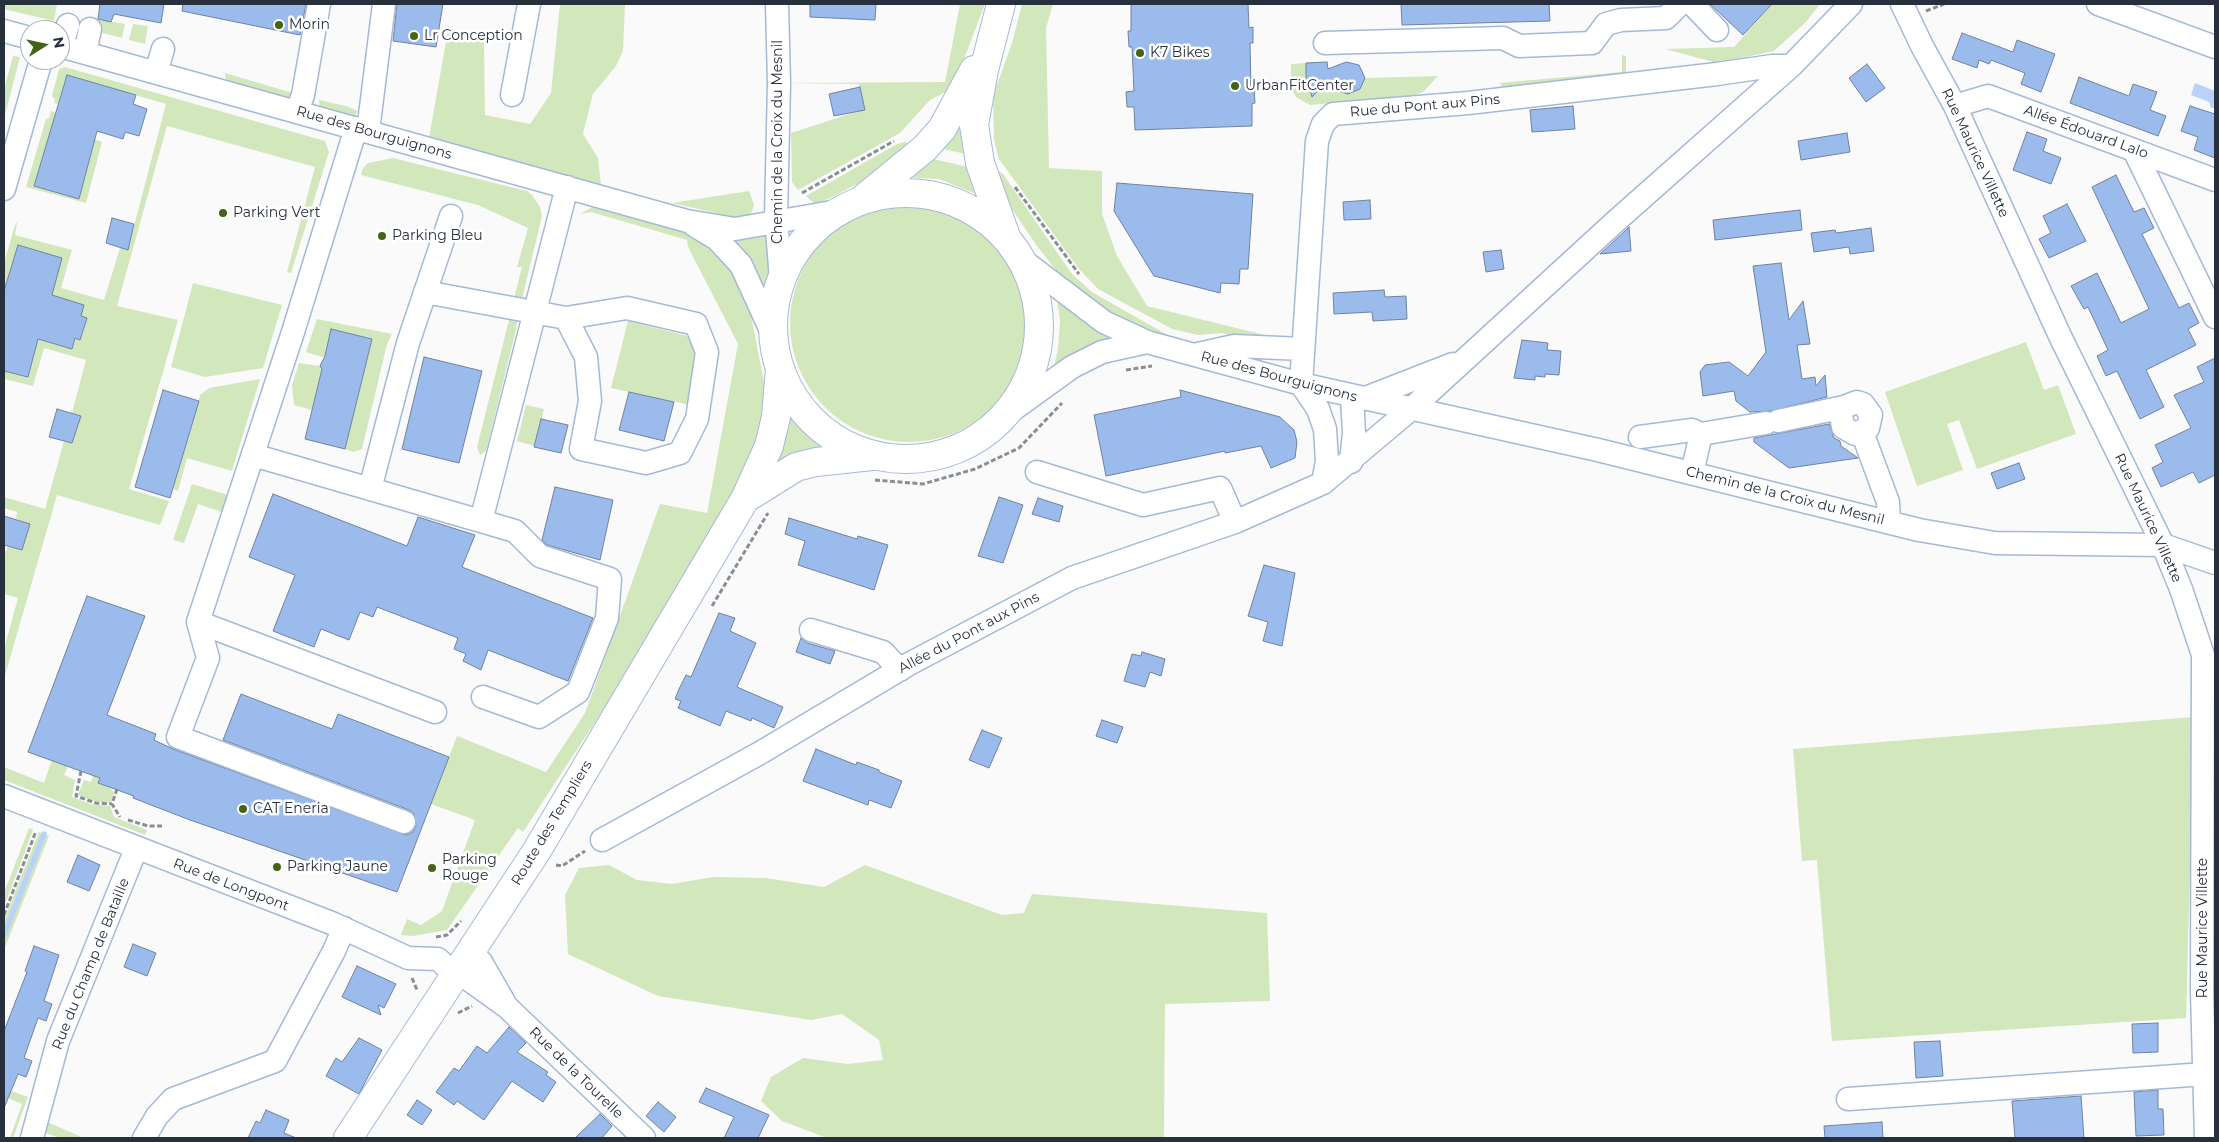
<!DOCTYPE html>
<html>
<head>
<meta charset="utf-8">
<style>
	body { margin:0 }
	#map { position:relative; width:2219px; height:1142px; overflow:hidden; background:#fafafa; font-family:Montserrat,sans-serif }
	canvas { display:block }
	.frame { position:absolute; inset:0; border:5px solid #28303d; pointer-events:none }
	.north { position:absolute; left:20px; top:20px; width:50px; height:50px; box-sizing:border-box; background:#fff; border:1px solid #a9acb1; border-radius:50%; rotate:80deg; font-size:14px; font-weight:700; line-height:20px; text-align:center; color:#28303d }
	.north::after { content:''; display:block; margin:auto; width:18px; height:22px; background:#456316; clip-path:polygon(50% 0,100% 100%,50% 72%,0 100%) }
</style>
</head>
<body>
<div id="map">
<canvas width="2219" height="1142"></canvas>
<div class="frame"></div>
<div class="north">N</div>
</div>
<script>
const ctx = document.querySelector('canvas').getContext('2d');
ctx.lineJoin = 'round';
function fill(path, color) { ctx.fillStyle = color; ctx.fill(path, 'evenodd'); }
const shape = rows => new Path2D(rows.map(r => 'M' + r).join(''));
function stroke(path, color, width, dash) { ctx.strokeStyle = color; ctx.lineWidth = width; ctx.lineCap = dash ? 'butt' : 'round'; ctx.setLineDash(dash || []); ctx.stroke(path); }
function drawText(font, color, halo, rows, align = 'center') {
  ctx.font = font + ' Montserrat,sans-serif'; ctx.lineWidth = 5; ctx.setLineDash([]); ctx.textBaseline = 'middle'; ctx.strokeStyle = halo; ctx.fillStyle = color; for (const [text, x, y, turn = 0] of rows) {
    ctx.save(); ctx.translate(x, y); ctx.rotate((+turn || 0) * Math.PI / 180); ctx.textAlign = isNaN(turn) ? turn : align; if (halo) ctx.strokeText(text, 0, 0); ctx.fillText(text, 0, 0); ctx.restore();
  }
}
fill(shape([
	[4,4,57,4,54,21,4,9],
	[560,4,625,4,623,51,616,66,593,94,583,134,598,158,601,185,429,138,448,30,484,40,485,115,530,124,551,93],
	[960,4,985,4,953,88,930,100,900,133,798,190,792,182,791,133,865,109,859,84,779,83,945,82],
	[1022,4,1053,4,1046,28,1049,168,1102,171,1102,214,1117,256,1147,306,1281,339,1266,342,1221,333,1198,335,1172,329,1098,289,1079,269,999,159,994,140,993,96,1012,43],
	[1772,4,1820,4,1806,22,1774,51,1717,63,1665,49,1734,47],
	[97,19,125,24,122,38,95,31],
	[133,24,148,26,145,44,129,40],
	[1622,55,1626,56,1626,76,1504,88,1499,83,1622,72],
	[13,56,20,57,4,119,4,89],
	[1306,63,1306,78,1315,92,1333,76,1336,88,1348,94,1360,89,1365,78,1438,76,1423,92,1412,96,1310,105,1296,97,1291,88,1291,64],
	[65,67,325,141,329,152,291,273,287,272,315,167,167,126,117,306,178,320,129,489,169,501,160,525,57,495,4,679,4,649,18,598,4,594,4,556,8,546,22,550,30,524,16,519,17,512,4,508,4,497,45,509,64,441,72,443,81,416,72,413,86,360,44,348,33,386,4,379,4,371,28,377,36,347,32,346,34,339,44,339,44,341,72,349,75,338,80,339,87,318,81,316,84,306,49,298,61,258,18,245,4,291,4,263,16,222,17,223,15,235,72,250,61,288,104,300,120,248,128,249,166,104,67,75,58,104,54,103,55,99,52,96,59,69],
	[225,73,293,93,285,101,226,84],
	[319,100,346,106,358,111,352,119,320,110],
	[963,105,970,155,935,147],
	[51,111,56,113,34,186,79,199,95,139,102,142,86,203,26,187,46,119,49,118],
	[905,142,914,145,871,177,816,205,806,196,897,144],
	[925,157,972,168,986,198,939,179,899,177],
	[393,158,527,191,532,195,540,207,542,216,521,303,514,298,522,267,517,267,528,228,478,205,361,175,363,168,368,163],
	[994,168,1003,174,1072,274,1092,292,1171,337,1154,333,1115,318,1072,291,1037,246,1001,193],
	[749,191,754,205,750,217,733,217,672,203],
	'790 323a119 119 0 1 1 238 0a119 119 0 1 1-238 0Z',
	[594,206,690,233,714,249,747,294,767,398,760,454,633,664,523,832,518,828,447,930,413,936,401,935,407,919,421,925,442,911,475,820,431,804,457,736,546,772,585,713,660,504,707,513,738,344,688,247,687,240,591,212,580,214],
	[717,233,768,234,771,277,764,299],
	[193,283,282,305,263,368,205,377,171,367],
	[1056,293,1124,339,1053,371,1058,349,1060,321],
	[510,316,518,318,515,334,486,451,480,455,477,447],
	[317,319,392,334,387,344,362,449,353,452,345,449,372,339,332,329,325,356,322,357,306,352],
	[628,321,688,336,696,353,690,405,611,388],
	[2026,342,2044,390,2058,385,2076,434,1977,469,1959,420,1947,424,1963,470,1917,486,1885,392],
	[299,363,320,366,322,369,312,410,294,405,292,385],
	[260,379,232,471,187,458,178,491,173,489,200,395,209,388],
	[526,405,544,409,535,446,517,441],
	[783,405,796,421,829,452,779,469,773,463],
	[192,484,228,495,222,512,198,504,184,543,173,540],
	[2194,717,2186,1018,1832,1041,1817,860,1802,861,1793,749],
	[52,760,68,766,64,775,75,780,72,797,91,804,110,806,114,817,147,830,145,835,4,780,4,767,44,783],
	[93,775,100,778,98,783,110,787,114,793,111,803,94,801,78,795,84,780,91,782],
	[29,828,33,830,4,907,4,893],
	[39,832,49,836,4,950,4,920],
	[609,865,637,880,672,884,713,877,766,878,824,887,865,865,1002,915,1024,913,1032,894,1267,913,1270,1001,1165,1004,1164,1138,827,1138,782,1121,761,1101,771,1077,803,1058,848,1064,883,1060,879,1040,842,1014,811,1020,658,996,568,954,565,895,579,868],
	[11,1091,28,1097,13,1138,10,1138,22,1104,8,1098],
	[47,1122,84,1138,59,1138,44,1132]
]), '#d3e7bd');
fill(shape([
	[2195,83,2215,91,2215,108,2211,108,2209,102,2191,95]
]), '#b8d2fa');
stroke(shape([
	[4,935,44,834]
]), '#b8d2fa', 5.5);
const building = shape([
	[100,4,164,4,161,23,114,14,111,22,98,19,100,4],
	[183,4,306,4,300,35,182,11,183,4],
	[397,4,443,4,436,47,393,41,397,4],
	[810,4,876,4,875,20,810,17,810,4],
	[1131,4,1248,4,1249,28,1253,27,1253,43,1250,43,1251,88,1254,88,1255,103,1252,104,1252,126,1135,130,1134,107,1127,107,1126,92,1134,91,1132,47,1129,47,1128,31,1131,31,1131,4],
	[1401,4,1549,4,1550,21,1402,25,1401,4],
	[1710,4,1772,4,1743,35,1710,4],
	[1962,33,2013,52,2017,40,2055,54,2041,92,2021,84,2025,73,1991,60,1989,64,1979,60,1977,68,1952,59,1962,33],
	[1327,62,1328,69,1346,62,1359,65,1365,78,1360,89,1348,94,1341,92,1327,81,1312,97,1306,78,1306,63,1327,62],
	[1867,64,1885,88,1866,102,1849,78,1867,64],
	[67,75,136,95,133,104,147,109,139,136,125,132,123,139,97,131,79,199,34,186,67,75],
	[2079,77,2129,96,2133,84,2157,92,2150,110,2166,116,2158,136,2070,103,2079,77],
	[860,87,865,110,834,116,829,94,860,87],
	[1573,106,1575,129,1532,132,1530,110,1573,106],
	[2190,106,2215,114,2215,158,2194,150,2198,137,2181,131,2190,106],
	[2027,132,2047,139,2043,151,2061,158,2051,184,2013,170,2027,132],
	[1847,133,1850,152,1801,160,1798,141,1847,133],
	[2116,175,2134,212,2144,208,2154,228,2142,234,2179,308,2189,303,2199,323,2188,329,2196,345,2146,370,2164,407,2140,419,2117,371,2106,376,2097,356,2108,350,2088,307,2084,309,2071,286,2097,273,2121,323,2149,309,2092,187,2116,175],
	[1117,183,1253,194,1248,269,1240,269,1239,284,1221,283,1220,293,1154,276,1114,211,1117,183],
	[1370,200,1371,219,1344,220,1343,202,1370,200],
	[2067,204,2086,241,2049,258,2039,239,2051,233,2043,216,2067,204],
	[1800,210,1802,230,1715,240,1713,220,1800,210],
	[112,218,134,224,128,250,106,243,112,218],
	[1629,227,1631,251,1600,254,1625,231,1629,227],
	[1871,228,1874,251,1850,254,1849,247,1814,252,1811,233,1835,230,1836,233,1871,228],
	[18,245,62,258,52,295,84,305,81,316,87,318,80,340,75,338,72,349,38,339,28,377,4,371,4,291,18,245],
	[1501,250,1504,269,1486,272,1483,252,1501,250],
	[1781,263,1789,320,1803,301,1810,344,1797,345,1802,379,1815,377,1816,386,1825,375,1827,397,1770,411,1750,412,1736,401,1734,391,1703,396,1700,372,1705,365,1729,362,1748,376,1766,352,1753,266,1781,263],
	[1384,290,1385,297,1406,296,1407,319,1373,321,1372,312,1334,314,1333,293,1384,290],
	[331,329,372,339,345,449,305,439,322,369,320,366,325,356,331,329],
	[1522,340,1548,343,1547,350,1561,351,1559,375,1545,374,1545,377,1535,376,1535,380,1514,378,1522,340],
	[424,357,482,371,459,463,402,449,424,357],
	[2215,358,2215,475,2199,483,2193,472,2161,487,2152,468,2163,462,2155,445,2191,428,2174,395,2204,382,2197,367,2215,358],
	[163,390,199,401,170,498,135,487,163,390],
	[1180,390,1280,417,1294,430,1297,442,1295,458,1271,468,1261,446,1225,453,1225,451,1106,476,1094,415,1181,397,1180,390],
	[629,392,674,402,664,441,619,430,629,392],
	[57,409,81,416,72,443,49,437,57,409],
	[541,419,568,425,561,453,534,447,541,419],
	[1829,424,1834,438,1840,441,1841,446,1858,458,1789,468,1754,442,1754,438,1829,424],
	[2019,463,2025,479,1997,489,1991,473,2019,463],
	[555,487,613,500,600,560,547,545,542,540,555,487],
	[273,494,407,546,418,517,475,535,462,567,593,618,568,681,488,650,481,670,463,661,466,654,454,649,458,638,377,607,373,617,360,612,349,640,321,629,314,647,273,631,295,575,249,557,273,494],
	[999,497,1023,505,1003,563,978,556,999,497],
	[1038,498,1063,506,1059,522,1032,514,1038,498],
	[4,516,30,524,22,550,4,545,4,516],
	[789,518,857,539,858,536,888,545,874,590,798,565,805,541,785,534,789,518],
	[1264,565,1295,573,1282,646,1263,641,1268,622,1248,616,1264,565],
	[87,596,145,616,107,715,156,734,154,740,173,749,406,835,413,832,416,826,414,814,409,810,223,740,241,694,332,729,338,714,449,757,397,892,190,820,133,798,134,796,98,783,100,778,28,752,87,596],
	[719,613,735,618,730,631,756,643,737,687,783,707,774,728,752,718,751,721,726,711,720,726,678,708,681,701,675,699,679,689,686,675,691,677,719,613],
	[801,638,807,643,835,651,830,664,796,652,801,638],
	[1142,652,1165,659,1161,676,1150,672,1145,687,1124,681,1132,654,1141,656,1142,652],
	[1102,720,1123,727,1117,743,1096,736,1102,720],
	[982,730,1002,738,989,768,969,760,982,730],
	[816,749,856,765,857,762,879,770,879,772,902,781,891,808,869,800,868,805,803,781,816,749],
	[78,855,100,865,89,891,67,882,78,855],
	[133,944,156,953,147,976,124,967,133,944],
	[34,946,59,955,44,1001,52,1004,46,1021,38,1018,24,1058,32,1061,26,1077,18,1074,4,1108,4,1031,27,972,25,971,34,946],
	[357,966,396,984,384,1008,378,1005,381,1015,342,997,357,966],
	[2158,1023,2158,1052,2133,1053,2132,1024,2158,1023],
	[509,1027,526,1043,517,1052,548,1072,546,1075,556,1082,543,1102,512,1081,484,1120,457,1101,454,1105,436,1092,454,1068,459,1071,477,1046,487,1053,509,1027],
	[359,1038,382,1050,359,1094,326,1076,336,1058,342,1062,359,1038],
	[1940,1041,1943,1076,1916,1078,1914,1042,1940,1041],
	[706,1088,769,1115,758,1138,724,1138,734,1117,699,1102,706,1088],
	[2158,1090,2158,1109,2163,1109,2164,1135,2136,1136,2134,1092,2158,1090],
	[2081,1096,2084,1138,2015,1138,2012,1101,2081,1096],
	[417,1100,432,1110,422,1125,407,1115,417,1100],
	[658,1102,676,1117,664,1132,646,1116,658,1102],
	[266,1110,289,1120,284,1133,296,1138,248,1138,256,1121,260,1123,266,1110],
	[600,1114,612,1126,602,1138,575,1138,600,1114],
	[1882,1122,1883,1138,1825,1138,1824,1126,1882,1122]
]);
fill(building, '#9abbeb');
stroke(building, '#6f839f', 1);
const minor = shape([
	[777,4,779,83,776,217,781,280],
	[1692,4,1717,30],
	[1902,4,1922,46,1955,106,2060,336,2163,545,2181,589,2203,655,2202,992,2206,1138],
	[2098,4,2215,47],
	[4,31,30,38],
	[1325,43,1503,38,1519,46,1592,43,1606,24,1621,20,1666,18,1680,4],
	[60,46,687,221,735,229,838,211],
	[61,46,68,25],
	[85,53,90,29],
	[156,72,163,49],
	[512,95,529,4],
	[1955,106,1988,96,2215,180],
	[297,111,303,95,319,4],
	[356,128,293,332,198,622,435,712],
	[368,131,384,4],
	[2134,150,2215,317],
	[4,189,41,60],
	[694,225,717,239,741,265,773,335],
	[1021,259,1104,322,1147,342,1301,384,1598,450,1919,530,1995,543,2163,545,2215,563],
	[425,292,566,318,627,308,696,324,707,352,697,419,680,453,646,463,581,449,590,401,586,357,566,318],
	[1198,354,1234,346,1303,349],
	[1301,384,1317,141,1323,124,1333,114,1468,103,1717,74,1772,66,1791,66],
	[1301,384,1318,409,1325,429,1327,461,1323,483],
	[1363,399,1453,364],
	[1004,416,1072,367,1102,352,1147,342],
	[1778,421,1844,407,1857,402,1863,404,1871,415,1868,428,1855,434,1843,427,1841,414,1844,407],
	[1862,432,1888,502,1889,522],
	[1640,437,1692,430,1701,434],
	[253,455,515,531,540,556,610,579,607,618,578,692,539,717,483,697],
	[1351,462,1354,433,1352,397],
	[1037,472,1143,505,1220,488,1235,522],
	[1692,473,1701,434,1766,423],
	[370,489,408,343,451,216],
	[481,521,567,187],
	[198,622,208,658,178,737,404,822],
	[811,630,883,652,900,670],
	[4,796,334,924,408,958,438,959,454,974],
	[602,840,760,753,909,664,1072,578,1235,522,1323,483,1411,409,1616,221,1791,66,1851,4],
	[471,952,481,962,504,1002],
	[457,971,507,1007,644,1138],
	[1848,1099,2205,1074],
	[32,1138,58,1041,136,849],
	[144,1138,157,1116,173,1099,275,1061,334,951,344,928]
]);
const major = shape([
	[1001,4,984,70,974,125,980,163,1006,237],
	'773 326a133 133 0 1 1 266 0a133 133 0 1 1-266 0Z',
	[864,198,925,148,942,129,974,70],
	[745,499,796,467,816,462,872,456],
	[348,1138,536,852,745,499,769,446,776,417,780,368]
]);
stroke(minor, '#a4b9d8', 25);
stroke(major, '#a4b9d8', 30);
stroke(shape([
	[1926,11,1944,4],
	[1015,187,1079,274],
	[802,193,894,141],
	[1126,370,1152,366],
	[875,480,923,484,975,469,1019,448,1062,403],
	[712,606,768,513],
	[81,771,76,796,96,803,112,804],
	[117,789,112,804,120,817],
	[128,820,148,826,162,826],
	[556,865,562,866,585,851],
	[4,915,36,831],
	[436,937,447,935,461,921],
	[412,978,417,990],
	[458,1013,472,1006]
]), '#898e95', 3, [5, 2.5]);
stroke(minor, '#fff', 22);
stroke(major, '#fff', 28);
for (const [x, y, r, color] of [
	[279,25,5,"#456316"],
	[414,36,5,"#456316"],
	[1140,53,5,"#456316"],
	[1235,86,5,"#456316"],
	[223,213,5,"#456316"],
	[382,236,5,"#456316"],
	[243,809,5,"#456316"],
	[277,867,5,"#456316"],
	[432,868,5,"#456316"]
]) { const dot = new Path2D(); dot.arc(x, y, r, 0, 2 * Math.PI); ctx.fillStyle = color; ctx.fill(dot); stroke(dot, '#fff', 2); }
drawText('14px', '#28303d', '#fff', [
	["Morin",289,25],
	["Lr Conception",424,36],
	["K7 Bikes",1150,53],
	["UrbanFitCenter",1245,86],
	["Parking Vert",233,213],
	["Parking Bleu",392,236],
	["CAT Eneria",253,809],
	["Parking",442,860],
	["Rouge",442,876],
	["Parking Jaune",287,867]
], 'left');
drawText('14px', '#28303d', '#fff', [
	["Rue du Pont aux Pins",1425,106,-5],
	["Allée Édouard Lalo",2086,132,20],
	["Rue des Bourguignons",374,133,16],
	["Chemin de la Croix du Mesnil",778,142,-90],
	["Rue Maurice Villette",1975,153,65],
	["Rue des Bourguignons",1279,377,15],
	["Chemin de la Croix du Mesnil",1785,496,14],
	["Rue Maurice Villette",2148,518,65],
	["Allée du Pont aux Pins",969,633,-28],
	["Route des Templiers",552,823,-59],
	["Rue de Longpont",231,885,21],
	["Rue Maurice Villette",2203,928,-90],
	["Rue du Champ de Bataille",91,964,-68],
	["Rue de la Tourelle",576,1073,44]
]);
</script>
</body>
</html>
